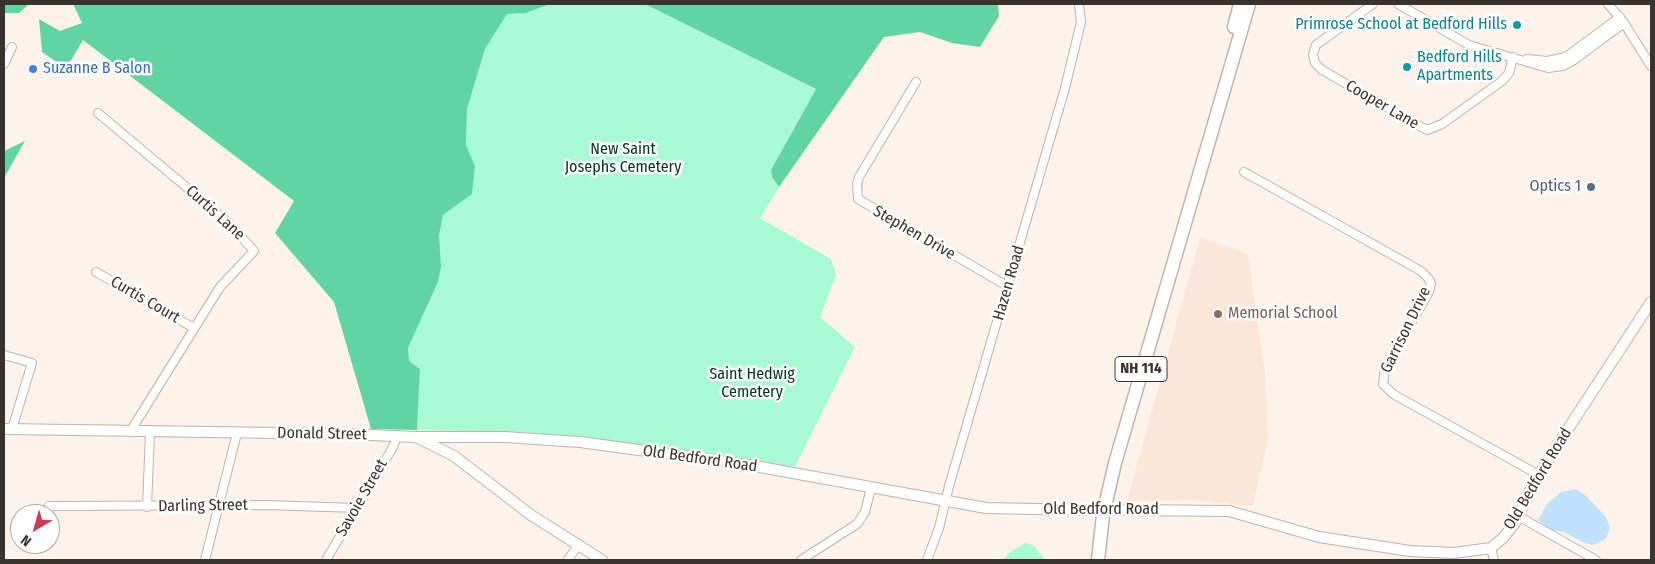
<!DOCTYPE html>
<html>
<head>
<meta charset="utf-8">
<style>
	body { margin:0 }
	#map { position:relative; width:1655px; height:564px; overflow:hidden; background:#fdf3ea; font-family:"Fira Sans Condensed",sans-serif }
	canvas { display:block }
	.frame { position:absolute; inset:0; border:5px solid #38332e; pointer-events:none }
	.north { position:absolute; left:10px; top:504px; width:50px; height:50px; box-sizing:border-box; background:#fff; border:1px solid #afadab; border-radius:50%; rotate:218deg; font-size:14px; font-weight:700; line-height:20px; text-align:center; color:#38332e }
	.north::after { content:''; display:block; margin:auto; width:18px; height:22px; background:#cd3c54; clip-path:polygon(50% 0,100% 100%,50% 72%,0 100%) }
</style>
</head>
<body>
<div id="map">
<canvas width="1655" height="564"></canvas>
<div class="frame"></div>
<div class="north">N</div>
</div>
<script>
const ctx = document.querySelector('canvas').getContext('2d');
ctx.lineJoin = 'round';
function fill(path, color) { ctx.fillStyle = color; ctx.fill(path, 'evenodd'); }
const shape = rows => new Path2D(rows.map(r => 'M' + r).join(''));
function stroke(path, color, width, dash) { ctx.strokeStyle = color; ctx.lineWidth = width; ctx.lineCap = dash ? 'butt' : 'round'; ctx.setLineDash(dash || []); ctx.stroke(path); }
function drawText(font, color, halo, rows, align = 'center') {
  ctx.font = font + ' "Fira Sans Condensed",sans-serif'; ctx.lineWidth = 5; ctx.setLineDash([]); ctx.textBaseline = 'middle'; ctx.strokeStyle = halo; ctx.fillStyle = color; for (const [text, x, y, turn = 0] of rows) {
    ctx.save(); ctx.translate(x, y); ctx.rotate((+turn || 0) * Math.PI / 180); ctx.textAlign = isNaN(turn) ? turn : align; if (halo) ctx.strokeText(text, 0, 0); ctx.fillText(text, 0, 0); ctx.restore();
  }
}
fill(shape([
	[1200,238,1248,254,1265,374,1268,438,1253,506,1195,500,1127,501]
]), '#fbe7d7');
fill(shape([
	[550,4,645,4,816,89,771,170,772,177,779,187,760,218,831,259,836,275,820,317,855,347,795,467,621,442,524,432,417,430,420,369,409,361,408,348,438,282,439,236,443,215,472,194,475,166,466,145,467,109,485,49,507,14,526,13],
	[1025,543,1033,545,1045,560,1003,560,1009,553]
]), '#a8fad4');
fill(shape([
	[4,4,28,4,28,5,19,13,4,13],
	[73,4,550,4,526,13,507,14,485,49,467,109,466,145,475,166,472,194,443,215,439,236,441,267,438,282,408,348,409,361,420,369,417,430,371,429,334,302,275,233,294,201,83,40,63,74,58,63,42,52,39,19,60,31,82,23],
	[645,4,998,4,999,16,980,47,952,43,920,32,884,37,779,187,772,177,771,170,816,89],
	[25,141,4,178,4,151]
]), '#61d4a4');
fill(shape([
	[1576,489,1585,495,1606,517,1610,528,1606,539,1593,545,1584,543,1564,532,1551,530,1538,520,1547,504,1561,492]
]), '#bfe1fb');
const minor = shape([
	[1373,4,1316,45,1313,54,1315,63,1322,70,1427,130,1442,124,1502,81,1509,73,1513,57],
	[1398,4,1469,45,1548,68,1563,66,1574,60,1624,23],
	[1608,4,1624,23,1651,66],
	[1527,59,1547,61,1566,57,1620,17],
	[4,64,12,47],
	[916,82,859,177,857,184,858,199,1007,286],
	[98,113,228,222,254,251,220,287,130,432],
	[1244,172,1421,271,1428,278,1431,283,1429,292,1385,368,1383,384,1393,394,1539,475],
	[96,272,194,328],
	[4,355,32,363,12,429],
	[49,506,266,505,357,508],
	[147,507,150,432],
	[1518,516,1596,560],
	[1491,548,1494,560],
	[205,560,237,433],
	[326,560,393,447,397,436],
	[568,560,578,545],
	[801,560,857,524,865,512,871,488],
	[927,560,939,528,949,486,1065,88,1081,22,1079,4]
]);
const tertiary = shape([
	[4,429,348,434,416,437,454,456,531,515,602,560],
	[416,437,505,437,580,442,749,465,986,508,1085,510],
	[1123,510,1229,511,1319,537,1410,551,1454,553,1491,548,1503,538,1515,523,1532,487,1553,452,1651,302]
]);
const primary = shape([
	[1234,27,1240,4],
	[1098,560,1103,515,1115,463,1249,4]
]);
stroke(minor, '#c0b4a9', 10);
stroke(tertiary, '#c0b4a9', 12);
stroke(primary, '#c0b4a9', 15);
stroke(minor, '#fff', 8);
stroke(tertiary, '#fff', 10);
stroke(primary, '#fff', 12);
const tertiaryBridge = shape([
	[1085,510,1123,510]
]);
stroke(tertiaryBridge, '#c0b4a9', 12, []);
stroke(tertiaryBridge, '#fff', 10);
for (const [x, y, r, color] of [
	[1517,25,5,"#0f9aa8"],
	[1407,67,5,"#0f9aa8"],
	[33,69,5,"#3f7fe0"],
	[1591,187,5,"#5c6f8a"],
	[1218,314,5,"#8d6e63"]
]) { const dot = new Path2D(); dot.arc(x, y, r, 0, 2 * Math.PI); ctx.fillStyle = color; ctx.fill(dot); stroke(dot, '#fff', 2); }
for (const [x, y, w] of [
	[1141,369,52]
]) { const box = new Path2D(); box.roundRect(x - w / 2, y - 12.5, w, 25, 4); ctx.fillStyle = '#fff'; ctx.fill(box); stroke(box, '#38332e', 1); }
drawText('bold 15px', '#38332e', null, [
	["NH 114",1141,369]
]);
drawText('16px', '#0d838f', '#fff', [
	["Primrose School at Bedford Hills",1507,25],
	["Bedford Hills",1417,58,"left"],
	["Apartments",1417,76,"left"]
], 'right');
drawText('16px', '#366cbe', '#fff', [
	["Suzanne B Salon",43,69]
], 'left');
drawText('16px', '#38332e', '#fff', [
	["Cooper Lane",1382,105,30],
	["Curtis Lane",215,213,42],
	["Stephen Drive",914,233,30],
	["Hazen Road",1009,283,-74],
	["Curtis Court",145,300,30],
	["Garrison Drive",1406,330,-64],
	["Donald Street",322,434,1],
	["Old Bedford Road",700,459,8],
	["Old Bedford Road",1538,479,-59],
	["Savoie Street",362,498,-60],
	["Darling Street",203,506,-1],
	["Old Bedford Road",1101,510]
]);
drawText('16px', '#003422', '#fff', [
	["New Saint",623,150],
	["Josephs Cemetery",623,168],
	["Saint Hedwig",752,375],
	["Cemetery",752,393]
]);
drawText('16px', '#4e5e75', '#fff', [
	["Optics 1",1581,187]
], 'right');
drawText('16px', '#785e54', '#fff', [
	["Memorial School",1228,314]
], 'left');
</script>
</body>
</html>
